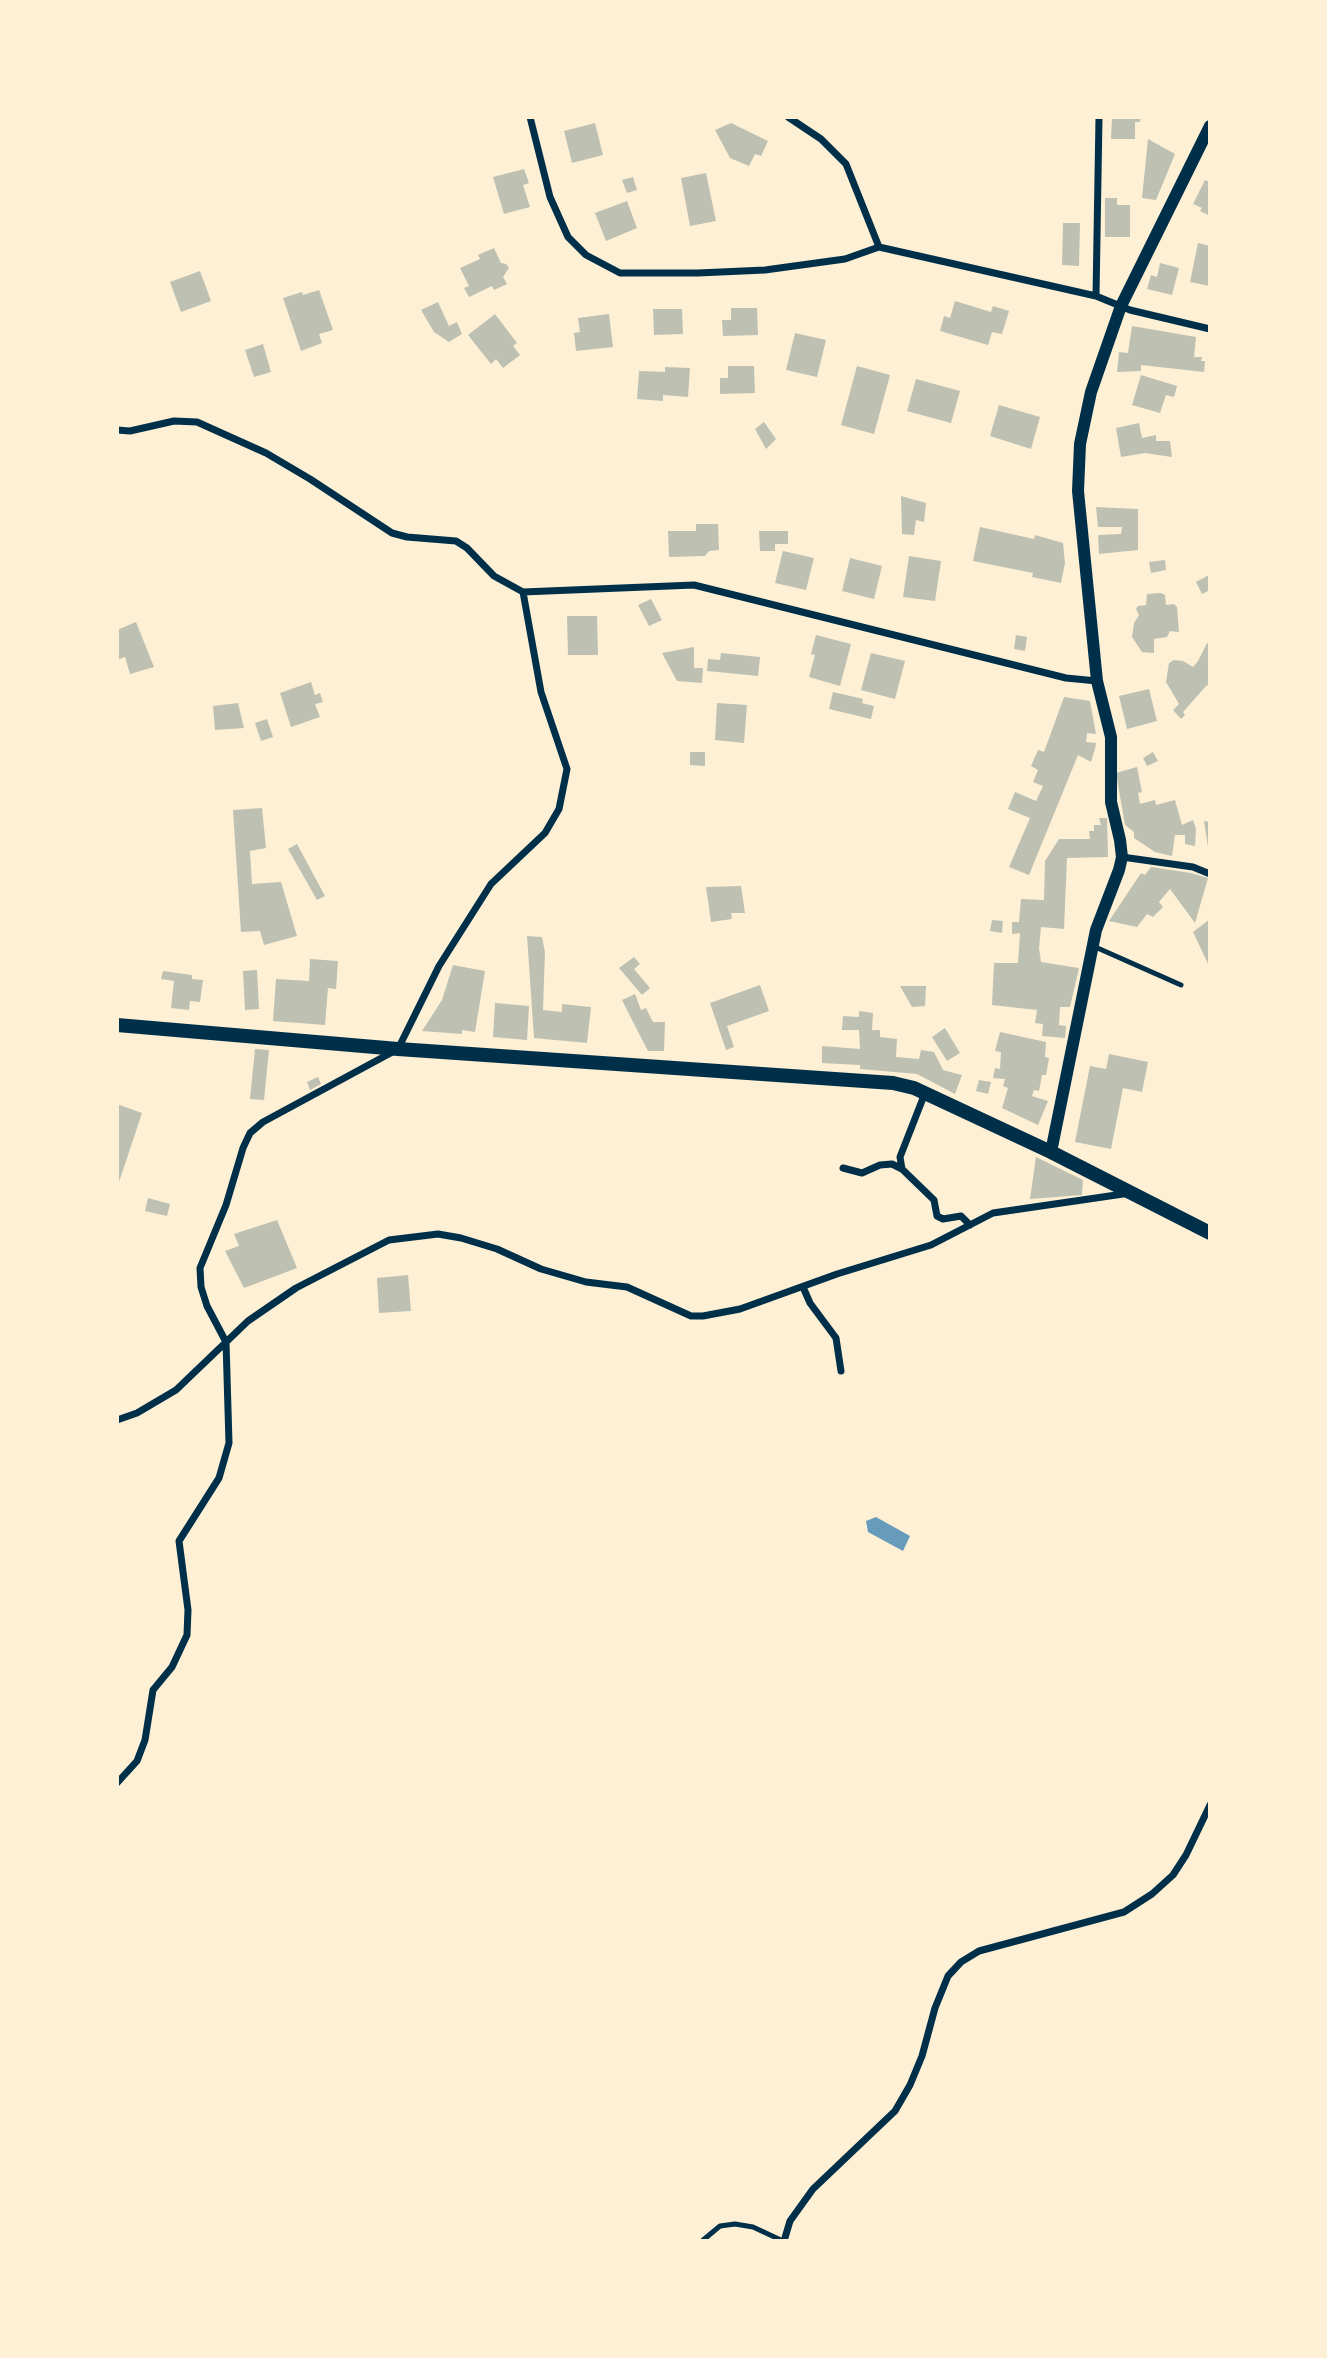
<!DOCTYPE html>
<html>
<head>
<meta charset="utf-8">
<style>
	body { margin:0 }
	#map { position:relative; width:1327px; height:2358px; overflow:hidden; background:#fdf0d5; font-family:"Fira Sans",sans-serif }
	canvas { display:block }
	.frame { position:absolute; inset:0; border:119px solid #fdf0d5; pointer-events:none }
</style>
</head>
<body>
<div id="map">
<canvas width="1327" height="2358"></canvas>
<div class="frame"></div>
</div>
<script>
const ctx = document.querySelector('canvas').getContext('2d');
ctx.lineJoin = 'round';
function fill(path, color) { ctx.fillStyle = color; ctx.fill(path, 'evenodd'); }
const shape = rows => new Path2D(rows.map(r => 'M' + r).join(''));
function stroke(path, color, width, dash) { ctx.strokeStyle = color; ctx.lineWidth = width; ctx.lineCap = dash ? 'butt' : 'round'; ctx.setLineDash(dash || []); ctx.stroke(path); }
fill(shape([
	[876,1517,910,1536,903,1551,868,1532,866,1521]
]), '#669bbc');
fill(shape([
	[1112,117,1141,117,1140,122,1135,122,1135,139,1111,139],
	[595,123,603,155,572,163,564,131],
	[731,123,768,141,761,156,755,154,749,166,730,158,715,130],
	[1148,139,1175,154,1156,200,1142,198],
	[524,169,529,183,523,185,530,207,504,214,493,177],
	[706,173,716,221,690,226,681,178],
	[633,177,637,190,627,193,622,180],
	[1205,180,1210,182,1210,216,1200,211,1202,208,1193,204],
	[1105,198,1117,198,1117,205,1130,205,1130,237,1105,237],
	[627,201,637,228,606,241,595,213],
	[1063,223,1080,223,1079,266,1062,265],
	[1198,243,1210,246,1210,286,1190,282],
	[494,248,501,263,506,264,509,268,503,277,507,284,494,290,492,286,469,297,464,288,469,286,460,268,480,259,478,255],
	[1160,263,1179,268,1172,295,1147,289,1151,275,1157,277],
	[200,271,211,301,181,312,170,282],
	[319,290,333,330,319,334,322,343,301,351,283,298,302,292,303,295],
	[955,301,991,312,993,306,1009,311,1002,334,992,332,988,345,940,331,944,316,950,318],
	[438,302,449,326,457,322,462,334,449,342,434,332,421,310],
	[731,308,757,308,758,335,723,336,722,320,731,320],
	[653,309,682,309,683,334,654,335],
	[495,314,517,343,513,346,520,355,503,368,496,359,491,364,468,335],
	[609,314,613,347,576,351,574,333,580,332,578,318],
	[1132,326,1196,337,1194,357,1202,357,1201,361,1205,361,1204,372,1141,365,1141,371,1117,372,1119,352,1128,353],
	[795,333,826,340,817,377,786,370],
	[263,344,271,372,254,377,245,350],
	[728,366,754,366,755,393,720,394,720,378,728,378],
	[857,366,890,375,874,434,841,425],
	[665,367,690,368,688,397,663,395,663,401,637,399,639,371,665,372],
	[1141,375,1177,386,1174,397,1166,395,1160,413,1132,405],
	[916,379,960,391,951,423,907,411],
	[999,405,1040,417,1031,449,990,436],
	[764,422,776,439,766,449,755,429],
	[1139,423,1142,438,1156,435,1156,441,1170,441,1172,457,1145,453,1121,457,1116,428],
	[901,496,926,503,924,522,916,520,914,535,902,534],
	[1096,507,1138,509,1138,550,1099,554,1098,535,1121,534,1122,527,1098,527],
	[696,524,718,524,719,550,709,551,705,556,669,557,668,531,696,531],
	[980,527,1034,539,1035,535,1063,543,1065,563,1061,583,1032,577,1033,573,973,561],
	[759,531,788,531,788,544,775,544,775,551,760,551],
	[783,551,814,558,806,590,775,583],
	[909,556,941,561,935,601,903,597],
	[850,558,882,566,874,599,842,591],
	[1165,560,1166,570,1151,573,1149,562],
	[1209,575,1210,590,1202,594,1196,582],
	[1161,593,1165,595,1166,605,1174,604,1177,607,1179,632,1170,631,1167,637,1154,639,1154,653,1142,652,1132,637,1134,623,1139,615,1136,609,1138,606,1146,605,1147,594],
	[651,599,662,620,649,626,638,605],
	[567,616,597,616,598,655,568,655],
	[136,622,154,667,130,674,125,657,117,660,117,630],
	[816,635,851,644,840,686,809,677,815,655,811,654],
	[1016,635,1027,637,1025,651,1014,649],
	[1207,643,1210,644,1210,687,1207,685,1183,712,1185,715,1181,719,1173,710,1179,704,1166,682,1169,663,1174,660,1183,661,1193,667,1198,661],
	[694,647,694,668,703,668,702,683,677,681,662,653],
	[721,653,760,657,758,676,707,671,708,659,720,660],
	[871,653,905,661,895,699,861,690],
	[311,682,315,695,320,693,323,702,315,704,320,717,291,727,280,693],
	[1149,689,1157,721,1127,729,1119,696],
	[833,692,863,699,862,703,874,706,871,719,829,709],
	[1064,697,1090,701,1096,734,1087,733,1086,742,1096,743,1095,749,1091,762,1078,755,1029,875,1009,867,1030,818,1008,809,1015,792,1036,801,1043,786,1033,782,1038,770,1031,766,1038,750,1044,752],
	[238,703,244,728,215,730,213,706],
	[717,703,747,705,744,743,715,740],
	[267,719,273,737,261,741,255,723],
	[690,752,705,752,705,766,690,765],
	[1153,752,1158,761,1147,766,1143,758],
	[1137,767,1142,792,1138,793,1140,804,1155,800,1156,805,1175,800,1182,825,1193,820,1196,829,1195,846,1185,844,1185,835,1175,835,1172,856,1155,852,1134,838,1134,832,1125,825,1116,773],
	[262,808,266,848,250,851,252,884,281,882,297,936,264,945,260,931,241,932,233,810],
	[1099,818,1107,818,1108,857,1067,858,1064,929,1041,927,1039,948,1041,962,1079,968,1070,1007,1060,1007,1059,1025,1066,1026,1065,1038,1042,1036,1043,1024,1035,1023,1037,1010,992,1005,994,963,1018,963,1020,933,1012,934,1012,922,1019,922,1021,899,1044,900,1045,861,1059,839,1090,839,1089,831,1094,831,1094,825,1101,825],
	[1204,821,1210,822,1210,846,1208,847],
	[297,844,325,896,317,900,288,849],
	[1151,867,1191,873,1208,878,1195,923,1170,889,1159,902,1163,907,1153,917,1147,914,1137,927,1109,921,1141,873,1145,875],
	[741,886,745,913,731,913,732,919,711,922,706,887],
	[1210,919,1210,968,1193,932],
	[992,920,1003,921,1002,933,990,931],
	[527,936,542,937,545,952,543,1010,562,1012,562,1004,591,1007,587,1043,534,1038],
	[634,957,640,964,634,969,650,988,642,995,619,968],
	[310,959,338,961,336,989,328,988,325,1025,273,1021,276,979,309,981],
	[453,965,485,971,475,1032,462,1030,462,1034,422,1031,442,1000],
	[257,970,259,1009,245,1010,243,971],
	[163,971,192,975,192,979,203,980,200,1002,190,1001,189,1010,171,1008,174,981,161,979],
	[760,985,769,1011,727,1026,734,1047,726,1050,710,1003],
	[900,986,926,986,925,1006,912,1007],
	[635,994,641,1010,646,1008,653,1022,665,1022,664,1051,648,1051,632,1020,622,1000],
	[495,1003,529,1006,527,1040,493,1037],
	[859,1011,873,1013,872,1030,880,1030,880,1037,897,1039,896,1057,919,1059,921,1050,934,1052,943,1070,962,1075,955,1094,917,1074,860,1069,860,1065,822,1063,822,1046,860,1049,859,1030,842,1030,843,1016,859,1017],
	[945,1028,960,1053,947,1061,932,1037],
	[1000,1032,1046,1042,1045,1057,1049,1058,1046,1075,1042,1075,1039,1091,1034,1090,1032,1096,1048,1101,1038,1125,1002,1108,1008,1088,1003,1086,1005,1079,993,1078,995,1068,1000,1069,1001,1052,995,1051],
	[255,1049,269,1050,264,1100,250,1099],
	[1109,1054,1148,1062,1142,1092,1123,1088,1111,1149,1075,1142,1090,1066,1106,1069],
	[318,1077,321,1084,310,1090,307,1082],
	[979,1080,991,1082,988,1094,976,1091],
	[117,1104,142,1113,118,1185,117,1185],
	[1036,1157,1083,1180,1082,1195,1030,1199],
	[148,1198,170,1204,167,1216,145,1211],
	[277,1220,297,1268,244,1288,225,1251,239,1246,234,1234],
	[408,1275,411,1311,379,1313,377,1278]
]), '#bec0b2');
stroke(shape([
	[1093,946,1181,985],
	[702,2241,720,2226,735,2224,753,2227,783,2241]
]), '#003049', 5);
stroke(shape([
	[530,117,550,197,568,237,586,255,620,273,698,273,765,270,845,259,879,247],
	[788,117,821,139,846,164,879,247,1096,296,1130,310,1210,329],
	[1096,296,1099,117],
	[117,430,130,431,174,421,197,422,266,453,310,479,392,533,407,537,456,541,467,548,494,576,523,592],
	[1122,857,1193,867,1210,874],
	[925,1093,900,1157,902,1169,934,1200,937,1216,943,1219,961,1216,970,1225],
	[843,1168,862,1173,880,1165,892,1164,902,1169],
	[803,1287,810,1303,836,1338,841,1371],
	[117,1420,137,1413,176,1390,248,1321,296,1288,389,1240,438,1234,461,1238,497,1249,541,1269,586,1282,627,1287,691,1316,703,1316,740,1309,837,1274,931,1245,993,1213,1130,1193],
	[117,1783,137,1761,145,1740,153,1690,172,1667,187,1635,188,1610,179,1541,219,1478,229,1443,226,1342,207,1306,201,1287,200,1268,226,1205,243,1148,250,1133,263,1122,398,1049,439,966,491,884,545,833,559,809,567,769,541,692,523,592,694,585,1066,678,1097,681],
	[784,2241,790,2221,813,2189,895,2111,910,2085,922,2056,935,2008,948,1976,961,1962,979,1951,1124,1912,1152,1894,1173,1875,1186,1855,1210,1805]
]), '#003049', 7);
stroke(shape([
	[1051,1152,1096,930,1119,870,1122,857,1120,840,1111,802,1111,737,1097,681,1078,491,1080,444,1091,392,1121,306,1210,126]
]), '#003049', 12);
stroke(shape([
	[117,1025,398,1049,893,1083,914,1088,1051,1152,1210,1233]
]), '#003049', 14);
</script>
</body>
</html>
